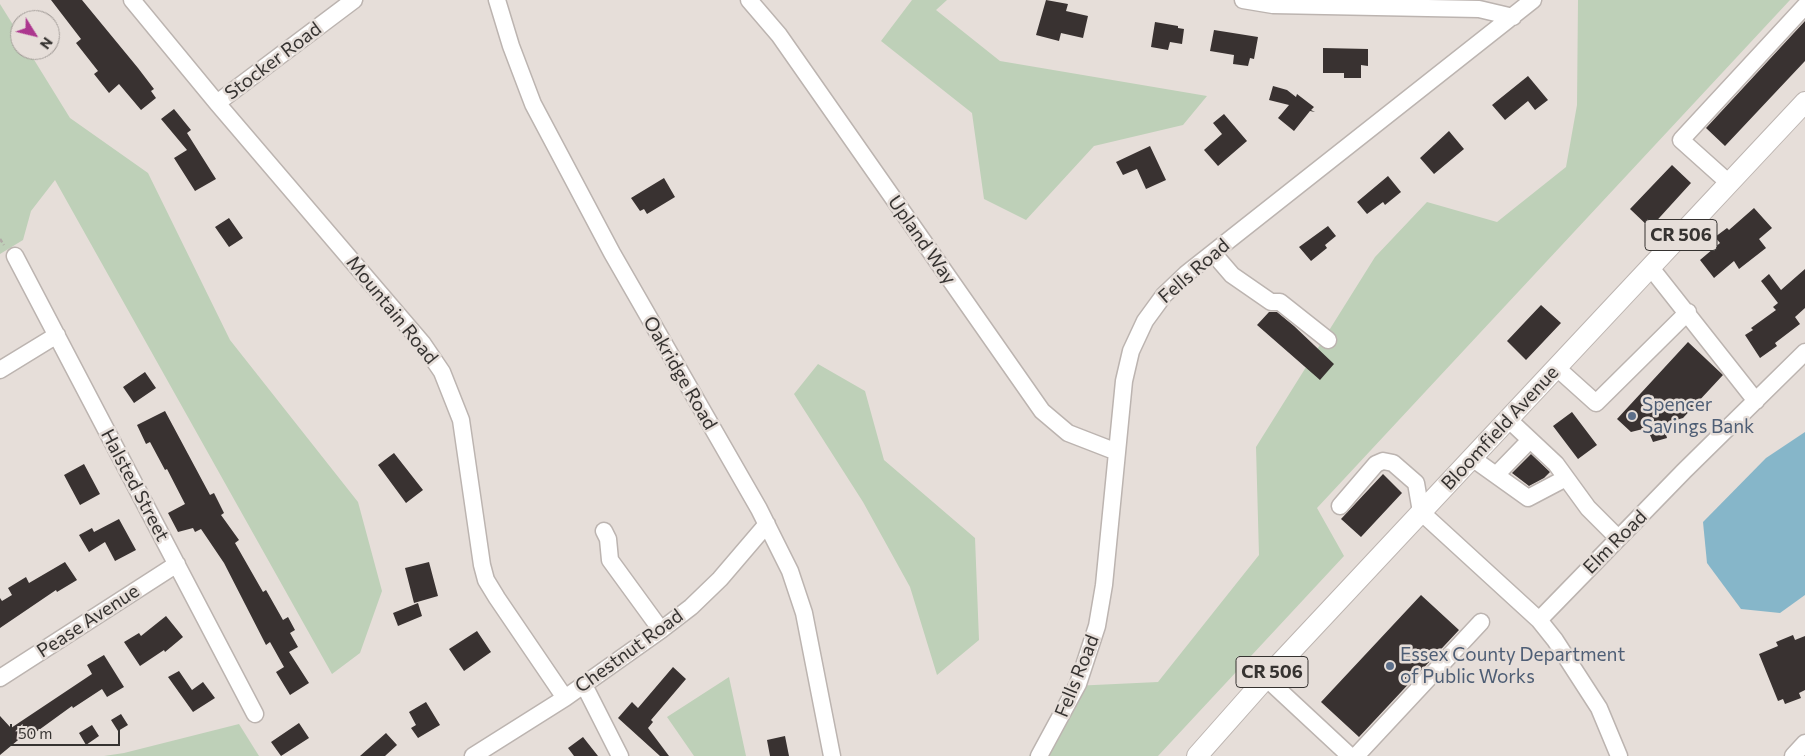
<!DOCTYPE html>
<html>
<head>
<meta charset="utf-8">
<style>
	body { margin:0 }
	#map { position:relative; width:1805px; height:756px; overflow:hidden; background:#e6ded9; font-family:Commissioner,sans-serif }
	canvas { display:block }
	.north { position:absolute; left:10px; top:10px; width:50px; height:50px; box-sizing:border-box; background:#e6ded9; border:1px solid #a09a96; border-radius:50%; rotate:126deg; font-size:14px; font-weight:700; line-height:20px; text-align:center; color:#363331 }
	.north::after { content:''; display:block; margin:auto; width:18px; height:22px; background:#ac378e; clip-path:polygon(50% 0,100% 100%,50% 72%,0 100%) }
	.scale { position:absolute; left:10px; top:724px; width:110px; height:22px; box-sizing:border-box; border:2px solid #363331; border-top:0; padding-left:6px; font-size:15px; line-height:18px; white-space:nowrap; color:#363331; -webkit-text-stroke:4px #e6ded9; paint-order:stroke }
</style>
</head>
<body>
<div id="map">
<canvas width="1805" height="756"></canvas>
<div class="north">N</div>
<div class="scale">50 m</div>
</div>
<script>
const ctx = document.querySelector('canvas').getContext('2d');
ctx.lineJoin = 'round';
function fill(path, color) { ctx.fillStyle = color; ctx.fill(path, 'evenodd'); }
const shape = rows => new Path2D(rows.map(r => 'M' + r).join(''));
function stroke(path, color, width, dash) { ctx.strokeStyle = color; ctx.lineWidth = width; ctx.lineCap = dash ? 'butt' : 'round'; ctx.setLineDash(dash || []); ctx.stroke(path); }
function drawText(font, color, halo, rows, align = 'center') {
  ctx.font = font + ' Commissioner,sans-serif'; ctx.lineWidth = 5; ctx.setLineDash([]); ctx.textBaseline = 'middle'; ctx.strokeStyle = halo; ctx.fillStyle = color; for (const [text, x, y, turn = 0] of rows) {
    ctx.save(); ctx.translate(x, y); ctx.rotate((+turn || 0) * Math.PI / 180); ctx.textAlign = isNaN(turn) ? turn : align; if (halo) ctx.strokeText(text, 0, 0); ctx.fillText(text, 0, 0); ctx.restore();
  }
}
fill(shape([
	[912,0,947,0,936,10,1000,61,1207,96,1183,125,1094,146,1026,220,984,199,972,113,881,41],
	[1578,0,1790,0,1317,508,1344,556,1158,756,1029,756,1073,686,1158,682,1259,555,1256,447,1375,257,1427,202,1497,222,1566,167,1577,105],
	[0,4,20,36,20,50,28,50,70,118,148,173,230,340,358,502,382,591,360,653,332,674,55,180,31,211,23,240,0,254],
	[818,364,865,391,884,460,975,538,979,640,937,675,910,587,863,502,794,394],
	[729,677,746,756,694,756,667,717],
	[239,724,259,756,104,756,124,753]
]), '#bed0b8');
fill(shape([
	[1805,432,1805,595,1780,613,1741,609,1707,563,1703,522,1766,458]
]), '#86b6c9');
fill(shape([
	[51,0,82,0,138,68,154,89,151,91,156,98,141,110,119,84,109,93,94,74,98,71,76,43,81,39],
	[1046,0,1068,4,1066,11,1088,16,1083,38,1061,33,1059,41,1036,35],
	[1805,21,1805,61,1725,146,1706,128],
	[1155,22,1178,26,1178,28,1184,29,1182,44,1170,42,1168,50,1151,47],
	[1214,30,1258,37,1254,59,1250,58,1248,66,1233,64,1234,55,1210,51],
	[1323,48,1368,49,1368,66,1361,65,1361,78,1344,78,1344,73,1323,73],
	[1528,76,1548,100,1535,110,1528,101,1505,120,1492,105],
	[1273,86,1287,90,1296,97,1297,94,1314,107,1311,110,1315,112,1310,111,1294,131,1278,118,1289,105,1269,100],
	[174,109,191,130,187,133,216,179,195,191,174,158,187,150,161,119],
	[1224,114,1247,141,1218,166,1204,150,1222,134,1213,123],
	[1449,131,1464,149,1434,174,1420,158],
	[1150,146,1166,180,1146,189,1137,169,1123,175,1116,162],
	[1672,165,1691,183,1650,228,1630,209],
	[1388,176,1401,192,1385,205,1383,202,1367,214,1357,202],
	[664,178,675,197,647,214,644,209,640,211,631,198],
	[1754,208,1772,228,1759,239,1766,248,1739,269,1734,261,1714,278,1700,260,1720,243,1715,237,1727,228,1729,230],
	[229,218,243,238,229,247,215,227],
	[1328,226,1336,236,1325,245,1327,248,1311,261,1299,247],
	[1805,269,1805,308,1795,317,1800,324,1775,343,1777,346,1760,358,1745,335,1753,330,1751,328,1776,310,1773,307,1778,303,1761,281,1769,274,1781,290],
	[1541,305,1561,323,1526,360,1507,341],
	[1269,312,1277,312,1294,326,1334,364,1320,380,1257,325],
	[1688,342,1723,375,1683,418,1663,424,1667,438,1653,442,1647,428,1631,432,1617,419],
	[145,372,156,388,134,403,123,387],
	[165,411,210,495,214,493,224,513,221,515,239,540,235,543,263,592,266,590,283,620,288,617,295,630,290,633,298,647,289,652,309,683,290,695,276,672,284,667,270,642,266,645,224,563,201,529,195,532,193,528,178,532,168,513,185,504,167,469,165,470,150,442,146,444,137,425],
	[1572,412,1597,445,1578,459,1553,426],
	[394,453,423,490,406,503,378,465],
	[1531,454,1550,472,1544,478,1529,486,1512,473],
	[84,464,100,494,80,505,64,475],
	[1383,474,1402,493,1361,537,1341,519],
	[119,519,136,550,115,561,105,542,89,552,79,535,92,528,94,532],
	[65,562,77,580,57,592,56,590,0,628,0,598,2,601,12,595,8,588,26,577,29,583],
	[429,562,438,596,414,603,405,568],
	[1421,595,1459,630,1359,737,1321,702],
	[418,603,422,616,398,626,393,613],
	[166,616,183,637,165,652,164,650,140,666,124,642,139,633,141,636],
	[477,631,491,652,464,671,449,649],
	[1793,635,1795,640,1805,636,1805,690,1799,693,1801,698,1785,704,1783,699,1778,701,1759,654,1778,646,1776,642],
	[104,655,124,687,107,697,102,689,73,708,72,706,32,735,29,731,0,755,0,716,11,728,92,674,87,665],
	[673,667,686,679,651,720,653,722,648,728,669,756,660,756,618,718,632,702,638,708],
	[179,671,192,690,203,682,215,698,193,712,168,677],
	[426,702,440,725,418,738,411,728,416,725,409,712],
	[121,714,128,725,118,731,111,720],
	[299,723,309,738,281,756,271,742],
	[92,725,99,736,86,745,79,733],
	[386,733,397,745,385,756,360,756],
	[785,736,789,756,770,756,767,740],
	[583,737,598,756,574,756,568,748]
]), '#393231');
const minor = shape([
	[132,0,217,103,423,344,442,372,461,420,482,565,486,580,497,598,565,698],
	[497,0,511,46,533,104,612,253,759,509,790,571,804,613,832,756],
	[749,0,779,35,1042,411,1068,433,1117,452],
	[1243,0,1273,5,1479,9,1513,17],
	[217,103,354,0],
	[1729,183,1681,140,1805,6],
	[1213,253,1232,275,1271,302,1280,302,1328,340],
	[15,256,255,714],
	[1651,268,1756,401],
	[1557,368,1596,403,1688,312],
	[0,370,57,335],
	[1509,420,1556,464,1588,508,1618,538],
	[1472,458,1528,498,1566,478],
	[1497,474,1530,440],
	[1340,506,1376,464,1383,461,1393,463,1416,483,1421,512,1539,620,1555,640,1599,708,1619,756],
	[604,531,608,539,610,560,661,630],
	[1539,620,1684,471,1805,352],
	[0,678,177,564],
	[1266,678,1350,756],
	[584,685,620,756],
	[473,756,565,698,661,630,691,607,720,579,767,524],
	[1039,756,1078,684,1097,626,1104,585,1124,381,1131,351,1145,321,1164,295,1186,274,1533,0],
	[1356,756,1481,622],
	[1793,756,1805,743]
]);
const major = shape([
	[1197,756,1266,678,1805,102]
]);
stroke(minor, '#bcb4b0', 19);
stroke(major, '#bcb4b0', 22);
stroke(shape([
	[0,239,4,245]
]), '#b1aaa6', 2.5, [4, 2.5]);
stroke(minor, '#fff', 16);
stroke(major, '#fff', 20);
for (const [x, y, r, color] of [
	[1632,416,5,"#5c6f8a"],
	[1390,666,5,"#5c6f8a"]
]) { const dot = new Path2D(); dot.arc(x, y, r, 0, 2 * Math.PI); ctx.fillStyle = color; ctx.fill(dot); stroke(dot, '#e6ded9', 2); }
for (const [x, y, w] of [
	[1681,235,72],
	[1272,672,72]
]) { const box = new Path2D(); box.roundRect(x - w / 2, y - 15.5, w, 31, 4); ctx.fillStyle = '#e6ded9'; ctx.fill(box); stroke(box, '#363331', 1); }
drawText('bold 18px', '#363331', null, [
	["CR 506",1681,235],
	["CR 506",1272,672]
]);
drawText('19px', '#363331', '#e6ded9', [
	["Stocker Road",273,61,-37],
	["Upland Way",922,240,55],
	["Fells Road",1194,271,-41],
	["Mountain Road",392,310,51],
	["Oakridge Road",680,373,60],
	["Bloomfield Avenue",1500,428,-47],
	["Halsted Street",135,485,62],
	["Elm Road",1615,542,-45],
	["Pease Avenue",88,621,-33],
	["Chestnut Road",629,651,-36],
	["Fells Road",1077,676,-68]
]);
drawText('19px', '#4e5e75', '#e6ded9', [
	["Spencer",1642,405],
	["Savings Bank",1642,427],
	["Essex County Department",1400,655],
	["of Public Works",1400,677]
], 'left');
</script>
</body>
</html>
